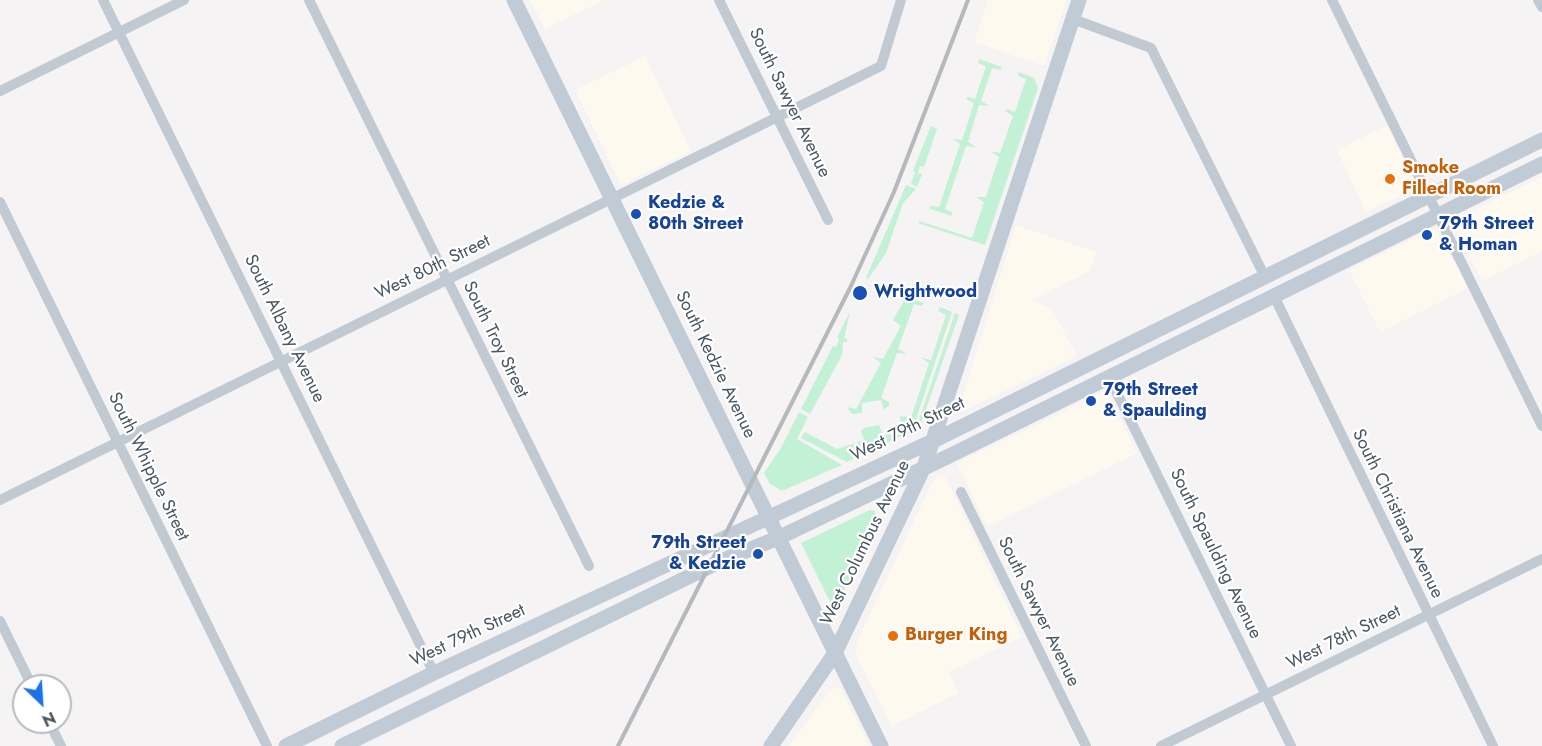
<!DOCTYPE html>
<html>
<head>
<meta charset="utf-8">
<style>
	body { margin:0 }
	#map { position:relative; width:1542px; height:746px; overflow:hidden; background:#f5f3f3; font-family:Jost,sans-serif }
	canvas { display:block }
	.north { position:absolute; left:12px; top:674px; width:60px; height:60px; box-sizing:border-box; background:#fff; border:2px solid #b7bbc0; border-radius:50%; rotate:155deg; font-size:16px; font-weight:700; line-height:24px; text-align:center; color:#4a5661 }
	.north::after { content:''; display:block; margin:auto; width:21px; height:27px; background:#1a73e8; clip-path:polygon(50% 0,100% 100%,50% 72%,0 100%) }
</style>
</head>
<body>
<div id="map">
<canvas width="1542" height="746"></canvas>
<div class="north">N</div>
</div>
<script>
const ctx = document.querySelector('canvas').getContext('2d');
ctx.lineJoin = 'round';
function fill(path, color) { ctx.fillStyle = color; ctx.fill(path, 'evenodd'); }
const shape = rows => new Path2D(rows.map(r => 'M' + r).join(''));
function stroke(path, color, width, dash) { ctx.strokeStyle = color; ctx.lineWidth = width; ctx.lineCap = dash ? 'butt' : 'round'; ctx.setLineDash(dash || []); ctx.stroke(path); }
function drawText(font, color, halo, rows, align = 'center') {
  ctx.font = font + ' Jost,sans-serif'; ctx.lineWidth = 4.5; ctx.setLineDash([]); ctx.textBaseline = 'middle'; ctx.strokeStyle = halo; ctx.fillStyle = color; for (const [text, x, y, turn = 0] of rows) {
    ctx.save(); ctx.translate(x, y); ctx.rotate((+turn || 0) * Math.PI / 180); ctx.textAlign = isNaN(turn) ? turn : align; if (halo) ctx.strokeText(text, 0, 0); ctx.fillText(text, 0, 0); ctx.restore();
  }
}
fill(shape([
	[530,0,604,0,545,29],
	[988,0,1067,0,1044,66,974,42],
	[645,56,691,151,621,185,575,90],
	[1387,125,1417,188,1366,212,1337,150],
	[1542,177,1542,251,1482,281,1452,221],
	[1016,225,1097,252,1090,271,1031,300,1052,309,1077,356,968,409,960,405],
	[1435,228,1468,288,1380,332,1349,270],
	[1107,390,1137,453,987,527,957,463],
	[940,476,946,478,1022,637,949,672,959,693,892,726,856,655,857,641,934,479],
	[840,687,869,746,789,746,830,690]
]), '#fdf9ef');
fill(shape([
	[979,59,1001,67,1002,70,992,68,981,101,990,106,979,105,968,142,976,147,966,146,945,209,952,212,952,216,930,209,929,206,939,207,960,144,953,139,962,140,974,103,966,99,968,97,975,99,986,66,978,63],
	[1019,72,1034,78,1038,88,985,245,918,223,919,221,972,238,984,202,976,197,986,197,999,157,990,151,1000,153,1013,116,1005,111,1007,109,1015,112,1026,79,1018,76],
	[931,126,937,129,924,167,920,166,918,173,922,174,917,187,911,184,915,172,913,171],
	[906,185,916,189,903,203,886,253,868,279,866,278],
	[906,297,924,303,921,306,914,304,898,349,907,354,897,353,881,398,889,402,889,405,884,410,881,400,862,403,862,413,852,414,847,407,856,409,881,363,873,357,883,359,901,326,893,320],
	[940,307,952,312,912,431,847,462,801,438,805,432,837,449,864,440,861,431,864,428,879,425,883,435,902,432,900,416,911,418,929,363,921,358,931,360,946,315,938,311],
	[850,312,844,338,847,339,847,342,843,342,842,355,810,414,801,409,833,346,836,347,839,339,837,337],
	[955,313,959,315,926,409,920,426,917,426],
	[799,412,808,417,797,439,842,465,782,491,770,484,764,473,781,448],
	[870,510,875,511,878,522,836,606,832,606,801,543]
]), '#c3f1d5');
stroke(shape([
	[103,0,434,673],
	[309,0,589,566],
	[719,0,828,220],
	[1332,0,1542,426],
	[1538,0,1542,7],
	[1073,19,1151,48,1265,277],
	[0,91,184,0],
	[0,202,267,746],
	[1274,296,1493,746],
	[1109,377,1291,746],
	[961,492,1086,746],
	[0,500,881,66,901,0],
	[0,621,32,686],
	[49,722,61,746],
	[1161,746,1542,559]
]), '#c1cad2', 10);
stroke(shape([
	[514,0,881,746],
	[286,746,434,673,933,441,1542,140],
	[342,746,721,561,778,538,945,458,1542,164],
	[771,746,835,653,924,467,1079,0]
]), '#c1cbd6', 15);
stroke(shape([
	[618,746,850,288,894,192,968,0]
]), '#b5b8bd', 4);
for (const [x, y, r, color] of [
	[1390,179,6,"#e8710a"],
	[636,214,6,"#1a4fb4"],
	[1427,235,6,"#1a4fb4"],
	[860,293,8,"#1a4fb4"],
	[1091,401,6,"#1a4fb4"],
	[758,554,6,"#1a4fb4"],
	[893,636,6,"#e8710a"]
]) { const dot = new Path2D(); dot.arc(x, y, r, 0, 2 * Math.PI); ctx.fillStyle = color; ctx.fill(dot); stroke(dot, '#fff', 2); }
drawText('18px', '#4a5661', '#fff', [
	["South Sawyer Avenue",789,103,64],
	["West 80th Street",433,268,-26],
	["South Albany Avenue",284,329,64],
	["South Troy Street",495,340,64],
	["South Kedzie Avenue",715,365,64],
	["West 79th Street",908,430,-26],
	["South Whipple Street",148,467,64],
	["South Christiana Avenue",1397,514,64],
	["West Columbus Avenue",866,543,-64],
	["South Spaulding Avenue",1215,554,64],
	["South Sawyer Avenue",1038,612,64],
	["West 79th Street",468,636,-25],
	["West 78th Street",1344,638,-26]
]);
drawText('bold 18px', '#c56008', '#fff', [
	["Smoke",1402,169],
	["Filled Room",1402,190],
	["Burger King",905,636]
], 'left');
drawText('bold 18px', '#164399', '#fff', [
	["Kedzie &",648,204],
	["80th Street",648,225],
	["79th Street",1439,225],
	["& Homan",1439,246],
	["Wrightwood",874,293],
	["79th Street",1103,391],
	["& Spaulding",1103,412],
	["79th Street",746,544,"right"],
	["& Kedzie",746,565,"right"]
], 'left');
</script>
</body>
</html>
